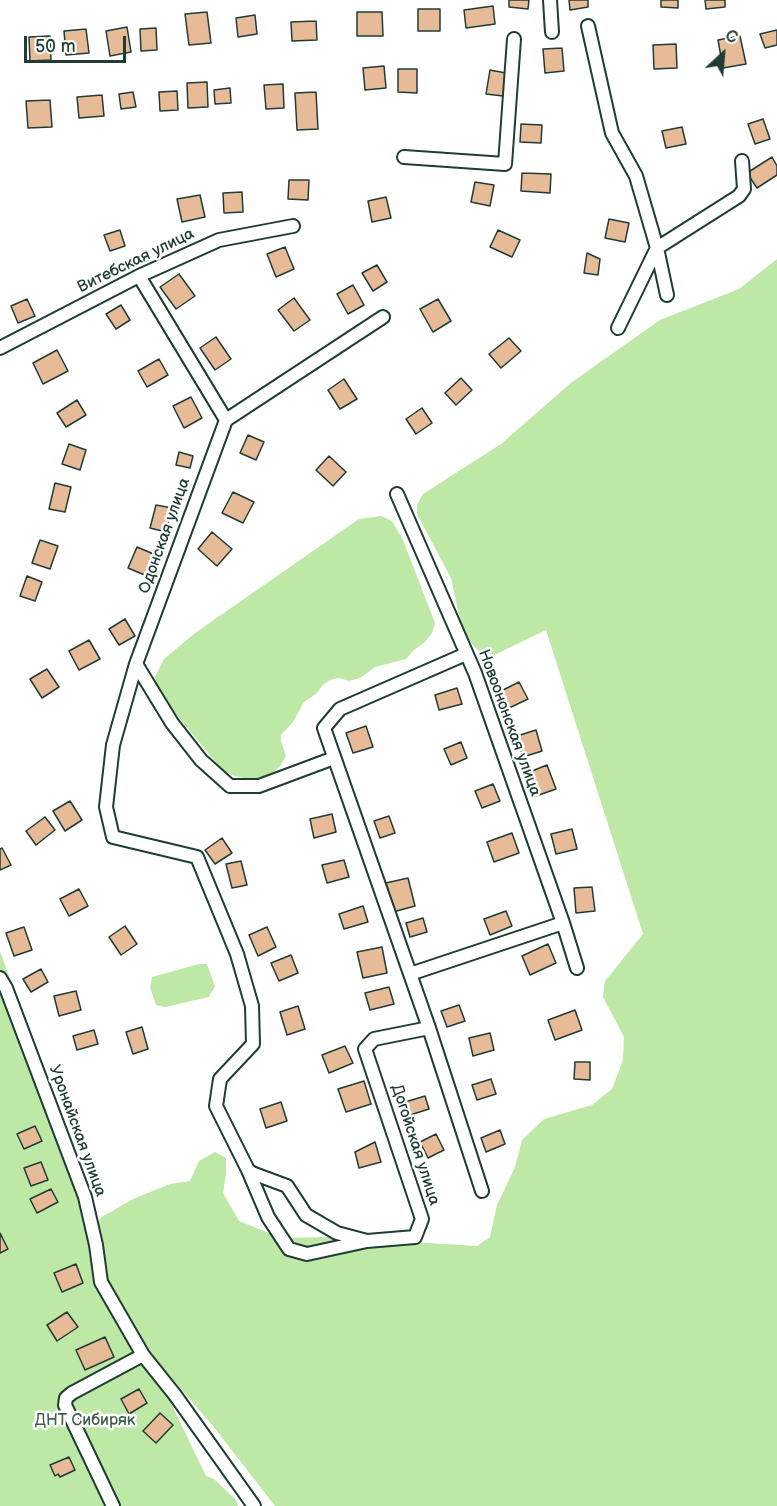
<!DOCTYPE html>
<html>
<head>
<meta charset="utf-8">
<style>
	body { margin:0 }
	#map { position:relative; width:777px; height:1506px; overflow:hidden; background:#fff; font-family:"Balsamiq Sans",sans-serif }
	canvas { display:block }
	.north { position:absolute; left:693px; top:24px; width:60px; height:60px; -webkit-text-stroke:4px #fff; paint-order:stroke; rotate:26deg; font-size:16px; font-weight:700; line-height:24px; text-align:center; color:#1f3d34 }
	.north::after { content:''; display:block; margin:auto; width:21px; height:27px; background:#1f3d34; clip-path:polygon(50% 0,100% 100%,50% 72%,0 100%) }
	.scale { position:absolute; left:24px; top:36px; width:102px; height:27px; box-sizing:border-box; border:3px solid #1f3d34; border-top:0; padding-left:8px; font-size:18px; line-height:21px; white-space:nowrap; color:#1f3d34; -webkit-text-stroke:4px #fff; paint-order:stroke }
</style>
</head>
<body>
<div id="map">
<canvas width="777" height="1506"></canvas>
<div class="north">С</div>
<div class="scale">50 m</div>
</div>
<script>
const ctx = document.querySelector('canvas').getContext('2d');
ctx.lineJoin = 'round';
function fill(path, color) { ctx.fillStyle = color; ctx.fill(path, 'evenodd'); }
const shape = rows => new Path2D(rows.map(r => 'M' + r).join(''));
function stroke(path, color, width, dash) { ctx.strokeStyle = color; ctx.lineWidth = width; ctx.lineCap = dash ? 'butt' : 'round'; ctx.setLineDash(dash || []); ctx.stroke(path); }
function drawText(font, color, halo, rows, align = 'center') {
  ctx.font = font + ' "Balsamiq Sans",sans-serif'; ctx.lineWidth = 5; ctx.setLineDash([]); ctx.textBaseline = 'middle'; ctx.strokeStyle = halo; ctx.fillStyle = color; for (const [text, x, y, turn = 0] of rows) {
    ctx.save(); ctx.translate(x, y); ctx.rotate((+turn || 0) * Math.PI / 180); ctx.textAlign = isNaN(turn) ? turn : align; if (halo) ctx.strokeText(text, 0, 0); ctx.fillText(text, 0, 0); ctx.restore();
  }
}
fill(shape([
	[777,259,777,1506,275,1506,213,1426,143,1345,206,1476,214,1479,236,1500,238,1506,0,1506,0,951,98,1227,100,1218,133,1199,170,1184,190,1181,199,1161,215,1152,226,1158,226,1174,223,1193,239,1221,281,1238,328,1237,477,1246,490,1237,497,1205,515,1167,522,1140,544,1119,592,1105,612,1089,623,1060,624,1037,603,997,605,981,643,934,546,630,486,659,468,639,461,624,451,578,417,514,417,505,423,494,501,444,572,382,660,320,739,289],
	[381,516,392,521,403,540,435,623,432,633,425,642,414,650,406,659,375,667,360,678,349,681,339,678,330,680,323,685,316,694,304,702,293,722,281,735,281,741,286,756,281,765,268,777,252,780,234,776,223,771,157,691,155,677,164,659,195,633,359,519],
	[199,964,207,964,215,986,209,997,165,1007,156,1005,150,987,152,977]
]), '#bde8a5');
const building = shape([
	[509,0,529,0,528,9,509,7,509,0],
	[569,0,588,0,588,7,570,10,569,0],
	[661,0,678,0,678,8,661,7,661,0],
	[705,0,725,0,725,7,706,9,705,0],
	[493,6,495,24,466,28,464,10,493,6],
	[418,9,440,9,440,31,418,31,418,9],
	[207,12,211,43,189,45,185,14,207,12],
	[357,12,382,12,383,36,357,36,357,12],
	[255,15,257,34,238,37,236,18,255,15],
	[316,21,317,40,292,41,291,22,316,21],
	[127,27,131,52,110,56,106,31,127,27],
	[156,28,157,50,141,51,140,29,156,28],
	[86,29,89,53,66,55,64,31,86,29],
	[777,30,777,45,765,48,760,34,777,30],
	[50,36,51,60,30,61,29,37,50,36],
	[740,36,746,64,723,68,718,40,740,36],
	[676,44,677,68,654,69,653,45,676,44],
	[562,48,564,71,545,73,543,49,562,48],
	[384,66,386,88,365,90,363,68,384,66],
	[398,69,417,69,417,93,398,92,398,69],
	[490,70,506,73,503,96,486,94,490,70],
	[207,82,208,107,188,108,187,83,207,82],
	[283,84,284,108,266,109,264,85,283,84],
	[230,88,231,103,215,104,214,90,230,88],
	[177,91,178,110,160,111,159,92,177,91],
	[133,92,136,107,121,109,119,94,133,92],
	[316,92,318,129,297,130,295,93,316,92],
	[102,95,104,116,79,118,77,97,102,95],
	[50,100,52,127,28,128,26,101,50,100],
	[763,119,770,139,755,144,748,124,763,119],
	[521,124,542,125,541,143,520,142,521,124],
	[682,127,686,144,666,148,662,131,682,127],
	[772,157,777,166,777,175,757,188,747,173,772,157],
	[522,173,551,174,550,193,521,191,522,173],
	[289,180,309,180,308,200,288,199,289,180],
	[475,182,494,185,490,206,471,202,475,182],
	[242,192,243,212,224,213,223,193,242,192],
	[200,195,205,217,182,222,177,199,200,195],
	[386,197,391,218,372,222,368,201,386,197],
	[609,219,629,223,625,242,605,238,609,219],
	[120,230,125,246,110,251,104,235,120,230],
	[498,230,520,240,512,257,490,247,498,230],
	[285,247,294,269,276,277,267,254,285,247],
	[587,253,600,259,598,275,584,273,587,253],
	[377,265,387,282,373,291,362,273,377,265],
	[179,274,195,296,176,309,160,287,179,274],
	[353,285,364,305,348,314,337,294,353,285],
	[294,298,310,320,294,331,278,310,294,298],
	[27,299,35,316,18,323,11,306,27,299],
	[438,299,451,321,433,332,420,309,438,299],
	[121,305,130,320,116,329,106,314,121,305],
	[216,337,231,359,215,370,200,348,216,337],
	[509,338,521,351,501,368,489,354,509,338],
	[57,350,68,371,43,384,33,363,57,350],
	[159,359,168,375,147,387,138,371,159,359],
	[461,378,472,390,456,405,445,393,461,378],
	[344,379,357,399,340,409,328,390,344,379],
	[191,397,202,418,184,428,173,406,191,397],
	[77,400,86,415,66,427,57,413,77,400],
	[422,408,432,423,416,434,406,419,422,408],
	[248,435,264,442,256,460,240,453,248,435],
	[69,444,86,450,80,470,62,464,69,444],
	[179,452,193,456,190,468,176,465,179,452],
	[329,456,346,472,333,486,316,470,329,456],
	[55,483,71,487,65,512,49,509,55,483],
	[233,492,254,502,243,523,222,513,233,492],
	[156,505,172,508,166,532,150,528,156,505],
	[212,532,232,549,217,566,198,549,212,532],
	[40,540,58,546,50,569,32,563,40,540],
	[137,547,156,555,147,576,128,568,137,547],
	[27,576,42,582,35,601,20,596,27,576],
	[125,619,135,636,119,645,109,629,125,619],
	[89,640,100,659,79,670,69,651,89,640],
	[47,669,59,687,42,698,30,679,47,669],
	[519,682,528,699,505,710,497,693,519,682],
	[457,688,462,704,439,710,435,695,457,688],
	[366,726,373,747,353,753,346,733,366,726],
	[536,730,542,751,523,757,517,736,536,730],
	[461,742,467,758,451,765,444,749,461,742],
	[547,765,556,789,536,796,527,773,547,765],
	[493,784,500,801,482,808,475,791,493,784],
	[70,801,82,820,65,831,53,811,70,801],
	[332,814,336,832,314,838,310,819,332,814],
	[389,816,395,833,380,838,374,821,389,816],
	[45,817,55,830,36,845,26,831,45,817],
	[572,829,577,849,556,854,551,834,572,829],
	[512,833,519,853,494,862,487,842,512,833],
	[222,838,232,853,215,864,205,850,222,838],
	[2,848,11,865,0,870,0,849,2,848],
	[344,860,349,877,327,883,322,865,344,860],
	[241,861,247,885,232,888,226,864,241,861],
	[408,878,415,906,393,912,386,883,408,878],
	[592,887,595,911,576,913,574,888,592,887],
	[79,889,88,906,69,916,60,899,79,889],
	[363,906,368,922,344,929,339,914,363,906],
	[506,911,512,926,490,935,484,919,506,911],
	[423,918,427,932,410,937,406,923,423,918],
	[125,926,137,944,121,955,109,937,125,926],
	[24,927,32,950,14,956,6,933,24,927],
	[267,927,276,947,258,956,249,935,267,927],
	[548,944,556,963,530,975,522,956,548,944],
	[382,947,387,973,363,978,357,952,382,947],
	[291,955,298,973,279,981,271,963,291,955],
	[41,969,48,982,31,992,23,979,41,969],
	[389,987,394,1004,370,1010,365,993,389,987],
	[76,991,81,1010,59,1016,54,996,76,991],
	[459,1005,465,1021,447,1027,441,1011,459,1005],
	[298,1006,305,1029,287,1035,280,1012,298,1006],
	[575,1010,582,1030,555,1040,548,1020,575,1010],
	[142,1027,148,1049,133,1054,126,1032,142,1027],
	[94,1030,98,1044,77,1050,73,1036,94,1030],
	[490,1033,494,1050,473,1056,469,1038,490,1033],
	[345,1046,353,1063,329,1073,322,1055,345,1046],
	[575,1062,590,1062,590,1080,574,1079,575,1062],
	[491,1079,496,1094,477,1100,472,1085,491,1079],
	[364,1081,371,1104,346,1112,338,1089,364,1081],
	[425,1096,429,1109,407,1116,402,1103,425,1096],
	[281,1102,287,1121,266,1128,260,1109,281,1102],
	[35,1126,42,1141,24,1149,17,1134,35,1126],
	[500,1130,505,1144,486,1152,481,1138,500,1130],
	[436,1134,444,1150,428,1158,420,1142,436,1134],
	[375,1142,381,1162,359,1168,355,1152,375,1142],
	[41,1162,48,1180,31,1186,24,1168,41,1162],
	[51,1189,58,1202,37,1213,30,1199,51,1189],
	[0,1233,8,1249,0,1253,0,1233],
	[76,1264,83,1283,62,1292,54,1273,76,1264],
	[67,1312,78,1327,57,1341,47,1325,67,1312],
	[105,1337,114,1357,85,1370,76,1350,105,1337],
	[139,1389,147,1403,129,1414,121,1399,139,1389],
	[160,1413,173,1425,156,1443,143,1431,160,1413],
	[69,1457,75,1470,60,1477,58,1474,55,1476,50,1465,69,1457]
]);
fill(building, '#e8bb98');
stroke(building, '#1f3d34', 1.5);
const street = shape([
	[550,0,552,32],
	[588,26,612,133,636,176,657,248,667,295],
	[404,157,505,164,514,39],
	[139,276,226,420,136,664,113,745,106,807,113,837,197,857,237,954,252,1006,253,1044,220,1079,216,1106,248,1170,268,1217,289,1249,307,1254,367,1241],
	[618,328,657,248,739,196,744,189,742,161],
	[0,348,139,276,219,240,293,226],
	[226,420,383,317],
	[397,494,475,673,563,923,577,968],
	[466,654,340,709,324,728,429,1028,482,1191],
	[136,664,172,723,201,760,230,786,259,786,334,758],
	[410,974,563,923],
	[0,978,6,988,85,1197,96,1245,101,1282,143,1355,175,1395,254,1506],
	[248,1170,252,1173,287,1186,306,1215,337,1233,367,1241,415,1237,422,1219,365,1049,374,1039,429,1028],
	[113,1506,65,1405,66,1398,72,1393,143,1355]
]);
stroke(street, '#1f3d34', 16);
stroke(street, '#fff', 12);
drawText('16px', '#1f3d34', '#fff', [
	["Витебская улица",136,261,-26],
	["Одонская улица",165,536,-70],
	["Новоононская улица",509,723,70],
	["Уронайская улица",77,1131,70],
	["Догойская улица",415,1145,72]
]);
drawText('16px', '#3f5f4b', '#fff', [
	["ДНТ Сибиряк",85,1421]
]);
</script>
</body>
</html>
